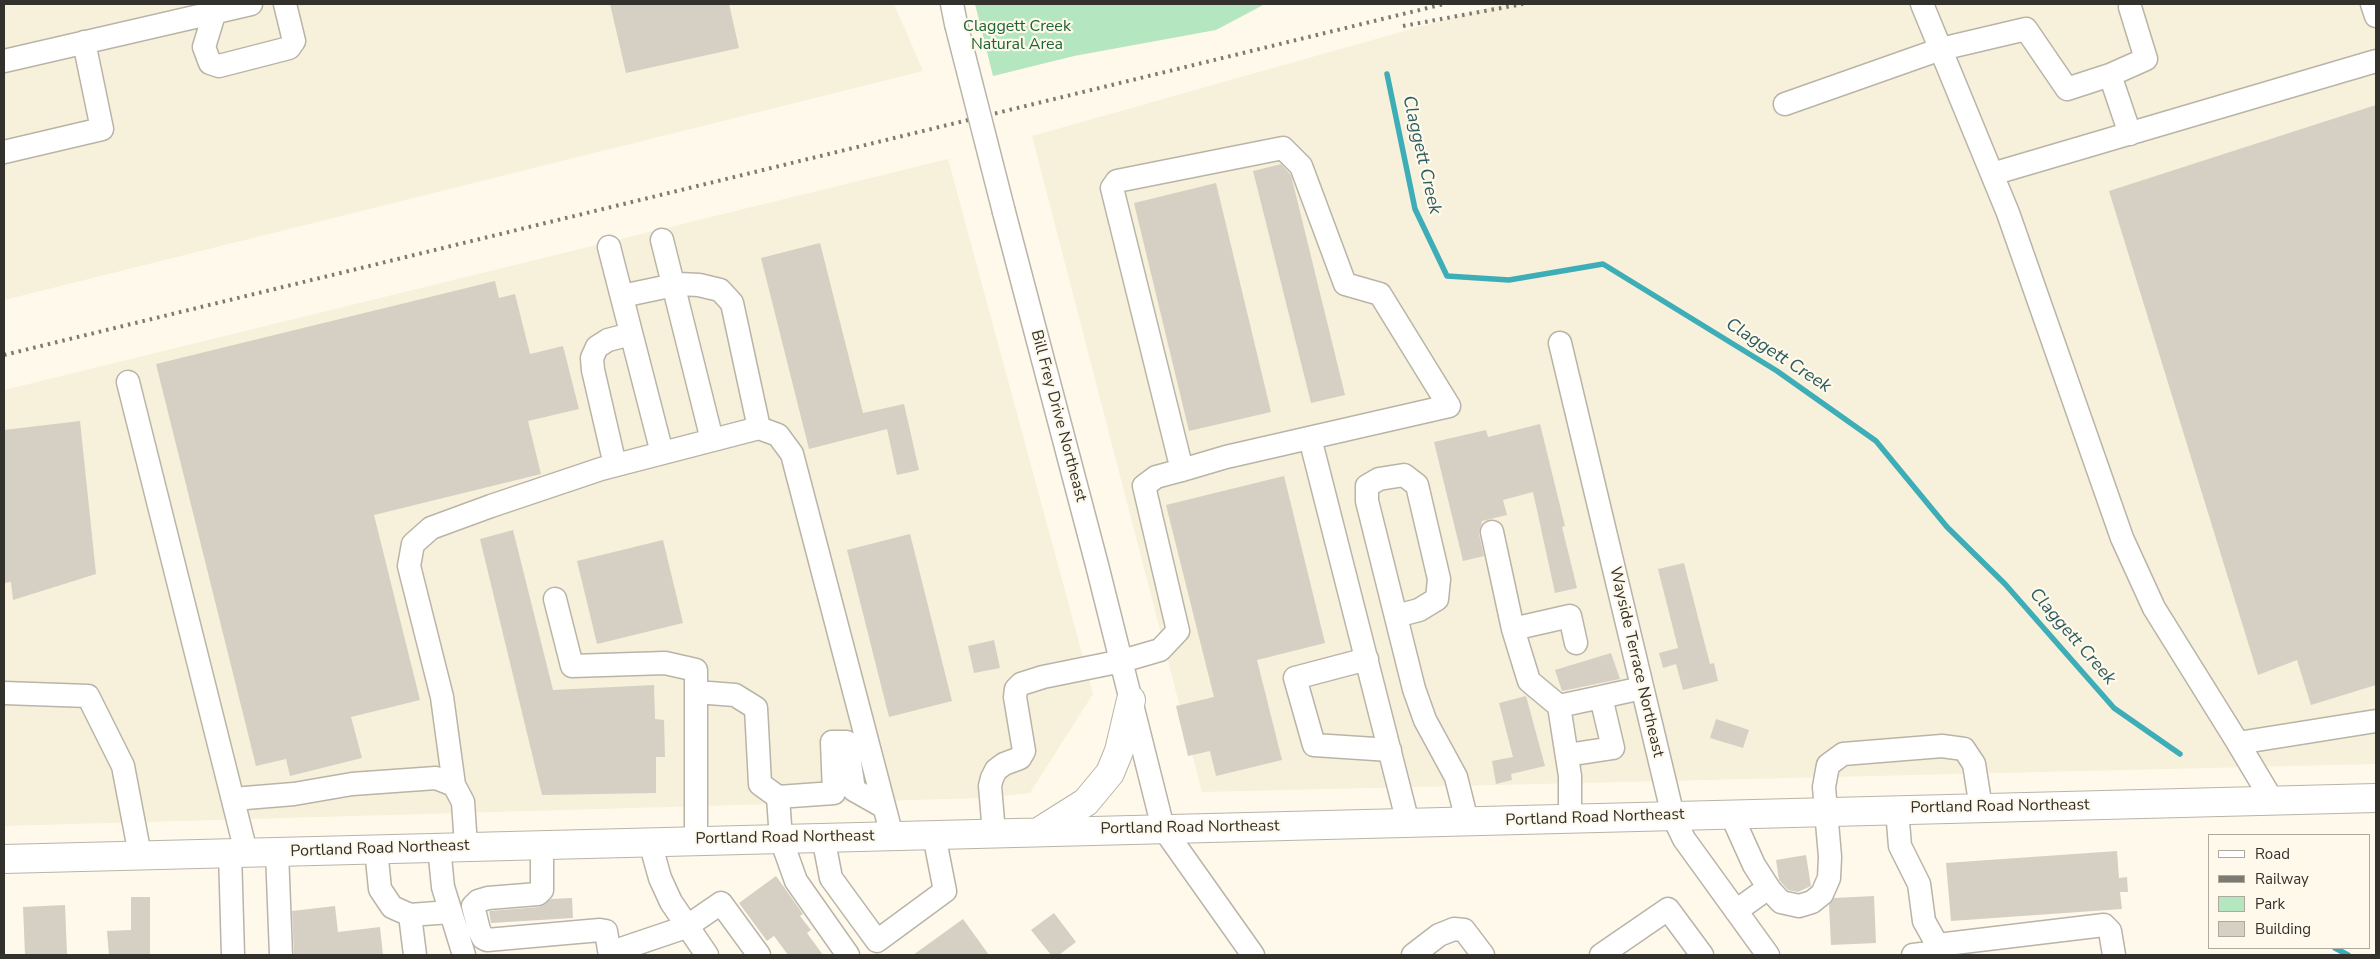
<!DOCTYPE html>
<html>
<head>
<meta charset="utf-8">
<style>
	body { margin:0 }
	#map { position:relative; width:2380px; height:959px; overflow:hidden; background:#fef9eb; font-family:"Nunito Sans",sans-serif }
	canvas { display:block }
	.frame { position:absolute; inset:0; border:5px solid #33312c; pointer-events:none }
	.legend { position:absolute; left:2208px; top:834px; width:162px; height:115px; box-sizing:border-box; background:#fef9eb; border:1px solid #ada99f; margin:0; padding:6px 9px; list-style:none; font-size:15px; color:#33312c }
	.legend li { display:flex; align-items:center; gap:10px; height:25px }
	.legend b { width:25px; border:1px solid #ada99f }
</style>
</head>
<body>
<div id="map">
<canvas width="2380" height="959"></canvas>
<div class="frame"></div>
<ul class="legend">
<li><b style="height:6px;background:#fff"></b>Road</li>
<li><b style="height:6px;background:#7d7a72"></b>Railway</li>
<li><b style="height:14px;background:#b4e6bf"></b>Park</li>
<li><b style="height:14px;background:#d5d0c3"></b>Building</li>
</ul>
</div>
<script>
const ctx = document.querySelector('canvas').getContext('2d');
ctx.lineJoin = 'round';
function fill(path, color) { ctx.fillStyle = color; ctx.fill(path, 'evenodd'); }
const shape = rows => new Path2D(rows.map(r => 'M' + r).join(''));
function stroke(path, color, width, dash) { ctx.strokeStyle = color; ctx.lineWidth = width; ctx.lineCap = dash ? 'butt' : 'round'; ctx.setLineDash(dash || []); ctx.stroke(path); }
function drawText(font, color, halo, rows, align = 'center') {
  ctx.font = font + ' "Nunito Sans",sans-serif'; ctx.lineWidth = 4.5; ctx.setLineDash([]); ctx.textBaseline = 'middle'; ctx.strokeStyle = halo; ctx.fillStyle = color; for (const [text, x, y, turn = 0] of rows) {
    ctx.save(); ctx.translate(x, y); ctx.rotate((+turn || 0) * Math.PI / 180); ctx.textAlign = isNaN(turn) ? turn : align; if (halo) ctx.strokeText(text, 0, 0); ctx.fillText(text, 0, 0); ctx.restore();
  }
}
fill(shape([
	[4,4,894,4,923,71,4,300],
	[1500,4,2376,4,2376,764,1202,792,1032,136],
	[948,159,1093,694,1030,793,983,798,4,826,4,390]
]), '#f7f0da');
fill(shape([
	[975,4,1265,4,1216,30,1074,56,993,76]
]), '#b4e6bf');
stroke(shape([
	[1387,74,1415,209,1447,276,1509,280,1603,264,1777,371,1876,441,1947,527,2005,584,2114,708,2180,754],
	[2335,948,2348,955]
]), '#3dadb7', 5.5);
fill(shape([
	[610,4,729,4,739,48,626,73],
	[2376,105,2376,685,2311,705,2297,660,2258,675,2109,191],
	[1281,164,1291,175,1345,395,1311,403,1253,171],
	[1216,183,1271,412,1189,431,1134,203],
	[820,243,863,413,904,404,919,470,897,475,887,429,809,449,761,258],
	[495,281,499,298,515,294,530,354,563,346,579,409,528,421,541,474,374,515,420,700,351,717,362,758,290,776,286,759,256,766,156,364],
	[80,421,96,574,13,600,11,582,4,583,4,430],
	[1540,424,1565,526,1562,527,1577,588,1555,593,1533,492,1503,500,1507,515,1482,521,1479,534,1484,556,1463,561,1434,442,1486,430,1488,437],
	[1284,476,1325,643,1257,660,1282,760,1216,776,1210,751,1188,756,1176,706,1214,697,1166,505],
	[513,530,553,690,654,685,655,719,664,720,665,757,656,757,656,793,542,795,480,539],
	[910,534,952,701,889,717,847,550],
	[663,540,683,623,597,644,577,561],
	[1684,563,1710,664,1714,663,1718,681,1683,690,1676,664,1663,668,1659,653,1678,648,1658,569],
	[994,640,1000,668,974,673,968,646],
	[1611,653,1620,679,1562,691,1555,670],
	[1526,696,1545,766,1511,774,1512,780,1496,784,1492,761,1513,757,1499,703],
	[1716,719,1749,730,1743,748,1710,738],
	[2117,851,2119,878,2127,877,2128,892,2120,892,2122,909,1951,921,1946,863],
	[1806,855,1811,886,1798,892,1788,890,1779,880,1776,860],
	[776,876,803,914,800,916,811,930,807,933,823,955,788,955,774,936,767,941,739,903],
	[1874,896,1876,943,1831,945,1829,905,1834,898],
	[131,897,150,897,150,955,109,955,107,931,131,930],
	[572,898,573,918,491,923,489,911,539,907,551,899],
	[65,905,67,955,25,955,23,907],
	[335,906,338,932,380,927,383,955,294,955,292,911],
	[1054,913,1076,942,1059,955,1051,955,1031,930],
	[963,919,989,955,913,955]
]), '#d5d0c3');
const minor = shape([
	[952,4,956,24],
	[1922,4,2008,213,2122,538,2154,608,2238,743],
	[2372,4,2376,16],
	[215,11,204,47,210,63,219,66,289,48,294,41,285,4],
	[4,61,251,4],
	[1785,104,1941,49,2026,29,2067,89,2110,75],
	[2130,134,2110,75,2146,59,2130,7],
	[4,152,102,129,84,42],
	[1992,174,2376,61],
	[1004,212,1097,565,1163,828,1253,955],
	[662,240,712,440],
	[609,247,662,453],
	[622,296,679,284,699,285,720,290,732,303,759,428],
	[1560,343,1673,816,1684,839,1768,955],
	[128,382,246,852],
	[1310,438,1408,823],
	[615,465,593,370,592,358,597,347,608,340,631,334],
	[1492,532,1513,629,1529,681,1559,706,1570,776,1570,818],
	[555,599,572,666,665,663,696,670,696,841],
	[1396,616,1419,610,1437,599,1439,579,1417,485,1404,475,1379,479,1367,486,1367,501,1414,689,1425,720,1456,777,1467,821],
	[1513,629,1570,616,1576,643],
	[1367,659,1295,678,1314,745,1390,750],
	[696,692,735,695,756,708,760,784,778,797,781,839,796,881,848,955],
	[4,693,88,696,123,766,140,855],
	[1601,697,1642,688],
	[1559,706,1601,697,1613,748,1567,755],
	[454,785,442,697,409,566,413,544,431,528,491,506,601,469,759,428,778,435,792,454,892,836],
	[778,797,834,793,832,742,847,742,854,790,884,807],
	[233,799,294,794,352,784,436,778,454,785,463,802,466,846],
	[2272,800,2238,743,2376,721],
	[1897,810,1900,846,1919,884,1924,921,1939,948],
	[1731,814,1754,865,1770,890,1781,902,1799,906,1812,902,1822,894,1829,878,1830,857,1824,787,1828,765,1843,754,1942,746,1964,749,1974,764,1981,808],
	[994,833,990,786,992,778,996,770,1004,764,1020,758,1024,751,1015,697,1016,689,1021,684,1043,677,1122,661,1160,650,1178,631,1144,486,1156,477,1182,470,1226,457,1449,406,1380,294,1345,284,1301,166,1283,148,1117,181,1112,188,1182,470],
	[823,837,831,878,877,941,945,891,934,835],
	[650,842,660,878,671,902,707,955],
	[542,846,542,890,538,894,488,898,478,901,473,906,479,930,483,938,487,940,600,930,606,931,609,950,612,952,686,927,721,903,759,955],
	[439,847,443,887,464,955],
	[376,849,380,889,392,907,410,915,450,912],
	[277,852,281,955],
	[230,853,233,955],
	[1736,911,1768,888],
	[410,915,415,955],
	[1413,955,1439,935,1454,929,1464,930,1483,955],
	[1601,955,1668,909,1702,955],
	[1913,955,1930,953,1946,944,2104,925,2110,931,2114,955]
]);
const major = shape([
	[1040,831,1086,802,1110,773,1119,751,1131,700],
	[4,859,2376,798]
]);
stroke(minor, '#b9b4a7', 25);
stroke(major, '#b9b4a7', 30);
stroke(minor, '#fff', 22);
stroke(major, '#fff', 28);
stroke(shape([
	[1403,26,1523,4],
	[4,355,1444,4]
]), '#7d7a72', 4, [2.5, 5]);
const minorBridge = shape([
	[956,24,1004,212]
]);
stroke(minorBridge, '#b9b4a7', 25, []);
stroke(minorBridge, '#fff', 22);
drawText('16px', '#1b6435', '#fef9eb', [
	["Claggett Creek",1017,27],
	["Natural Area",1017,45]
]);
drawText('16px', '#33312c', '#fef9eb', [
	["Bill Frey Drive Northeast",1058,416,75],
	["Wayside Terrace Northeast",1636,662,77],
	["Portland Road Northeast",2000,807,-1],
	["Portland Road Northeast",1595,818,-2],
	["Portland Road Northeast",1190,828,-1],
	["Portland Road Northeast",785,838,-1],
	["Portland Road Northeast",380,849,-2]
]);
drawText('italic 18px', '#2c5c60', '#fef9eb', [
	["Claggett Creek",1421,155,77],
	["Claggett Creek",1778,356,33],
	["Claggett Creek",2072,637,49]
]);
</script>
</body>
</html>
